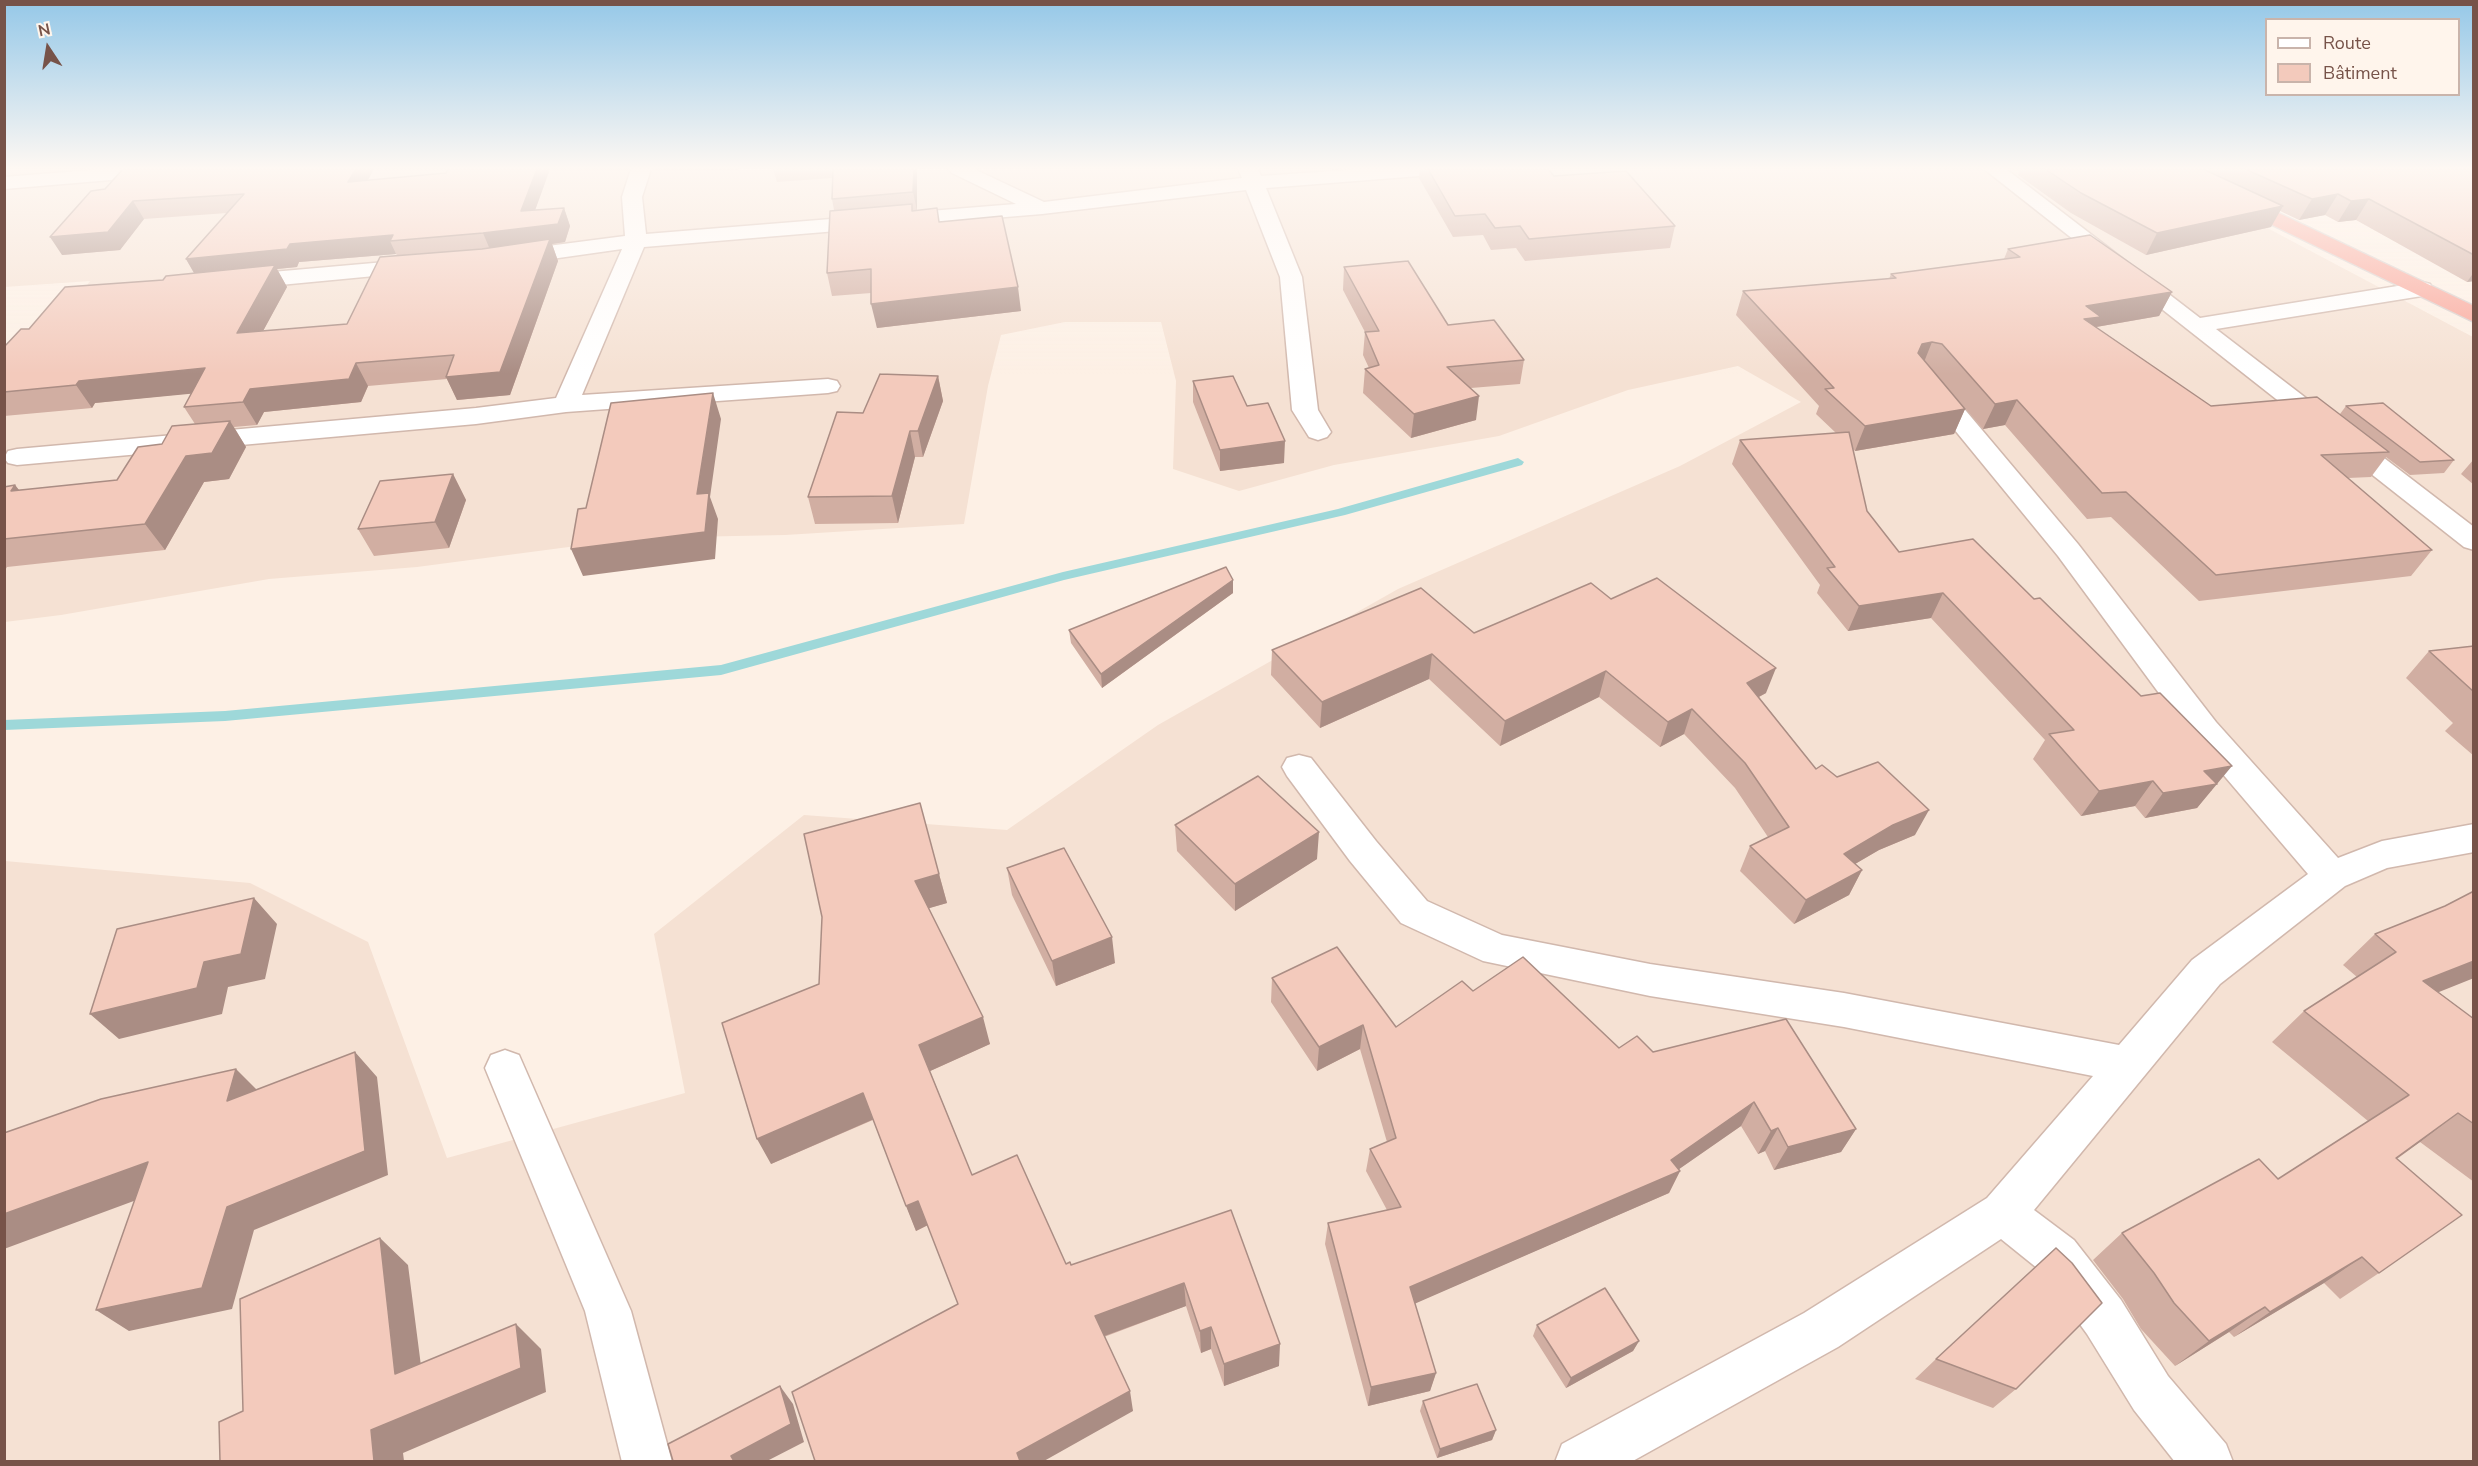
<!DOCTYPE html>
<html>
<head>
<meta charset="utf-8">
<style>
	body { margin:0 }
	#map { position:relative; width:2478px; height:1466px; overflow:hidden; background:#fdf0e5; font-family:"Nunito Sans",sans-serif }
	canvas { display:block }
	.frame { position:absolute; inset:0; border:6px solid #775349; pointer-events:none }
	.legend { position:absolute; left:2265px; top:18px; width:195px; height:78px; box-sizing:border-box; background:#fff5ec; border:2px solid #c9b4ab; margin:0; padding:8px 10px; list-style:none; font-size:18px; color:#775349 }
	.legend li { display:flex; align-items:center; gap:12px; height:30px }
	.legend b { width:30px; border:2px solid #c9b4ab }
	.north { position:absolute; left:18px; top:18px; width:60px; height:60px; -webkit-text-stroke:4px #fff5ec; paint-order:stroke; rotate:348deg; font-size:16px; font-weight:700; line-height:24px; text-align:center; color:#775349 }
	.north::after { content:''; display:block; margin:auto; width:21px; height:27px; background:#775349; clip-path:polygon(50% 0,100% 100%,50% 72%,0 100%) }
</style>
</head>
<body>
<div id="map">
<canvas width="2478" height="1466"></canvas>
<div class="frame"></div>
<ul class="legend">
<li><b style="height:8px;background:#fff"></b>Route</li>
<li><b style="height:16px;background:#f3cabc"></b>Bâtiment</li>
</ul>
<div class="north">N</div>
</div>
<script>
const ctx = document.querySelector('canvas').getContext('2d');
ctx.lineJoin = 'round';
function fill(path, color) { ctx.fillStyle = color; ctx.fill(path, 'evenodd'); }
const shape = rows => new Path2D(rows.map(r => 'M' + r).join(''));
function stroke(path, color, width, dash) { ctx.strokeStyle = color; ctx.lineWidth = width; ctx.lineCap = dash ? 'butt' : 'round'; ctx.setLineDash(dash || []); ctx.stroke(path); }
fill(shape([
	[5,169,2158,170,2473,337,2473,1461,5,1461,5,861,250,883,368,942,447,1158,685,1093,654,934,804,815,1007,830,1158,725,1398,589,1680,466,1801,402,1738,366,1628,390,1499,436,1334,465,1239,491,1173,469,1176,381,1161,322,1065,322,1001,335,988,386,964,524,785,535,637,538,417,567,269,579,61,615,5,622,5,362,59,325,90,281,5,287]
]), '#f5e1d3');
fill(shape([
	[1518,458,1524,462,1522,465,1345,515,1064,580,721,675,225,721,4,730,4,720,225,711,721,665,1063,572,1338,509,1518,458]
]), '#9ed8d9');
const street = shape([
	[104,169,180,169,177,173,170,175,4,189,4,177,104,169],
	[631,169,651,169,642,197,646,234,1016,204,952,173,949,169,974,169,1044,202,1242,178,1238,169,1258,169,1261,176,1362,169,1442,169,1439,173,1432,175,1266,188,1302,277,1318,410,1331,432,1327,437,1318,440,1309,437,1292,410,1280,277,1246,190,1042,214,644,247,582,395,828,379,837,381,840,386,837,391,828,393,566,412,476,424,17,465,8,463,4,458,8,451,17,449,476,408,556,398,622,249,509,265,501,263,498,258,501,253,509,251,625,236,622,197,631,169],
	[1984,169,2006,169,2200,318,2422,282,2430,284,2433,289,2430,294,2422,296,2216,329,2474,527,2474,550,2464,547,1984,169],
	[419,259,427,261,430,266,427,271,238,289,230,287,227,282,230,277,238,275,419,259],
	[1931,378,1940,380,2078,544,2216,722,2338,858,2382,841,2474,824,2474,852,2387,868,2345,886,2220,984,2034,1210,2074,1240,2121,1300,2168,1376,2226,1444,2233,1462,2175,1462,2134,1410,2087,1334,2042,1272,2001,1239,1838,1347,1631,1462,1555,1462,1562,1444,1804,1313,1987,1198,2093,1076,1844,1027,1650,996,1483,961,1401,923,1350,861,1287,776,1282,767,1287,758,1299,755,1311,758,1376,841,1427,901,1502,935,1650,964,1844,993,2119,1045,2192,960,2308,874,2192,738,2058,556,1922,390,1919,385,1922,380,1931,378],
	[505,1050,519,1055,631,1311,672,1462,622,1462,585,1311,485,1068,491,1055,505,1050]
]);
const highway = shape([
	[2161,169,2186,169,2474,306,2474,322,2164,173,2161,169]
]);
stroke(street, '#d1b8ad', 3);
stroke(highway, '#d9cfcc', 3);
fill(street, '#fff');
fill(highway, '#f9a69a');
fill(shape([
	[550,169,535,210,564,208,570,226,565,242,552,244,558,261,510,395,457,400,447,379,368,386,361,402,264,412,257,425,234,427,246,447,229,479,204,482,165,550,7,567,4,572,4,487,15,485,19,490,117,480,162,444,195,424,184,407,192,393,95,403,92,408,4,416,4,347,29,329,163,280,194,273,186,259,227,213,144,219,120,250,62,255,105,189,367,180],
	[396,254,397,255,347,324,263,331,287,287,277,269,297,267,299,262],
	[773,169,917,169,917,210,913,211,939,222,1021,311,877,328,871,293,832,296,827,273,834,210,832,199,832,178,777,182],
	[1420,169,1548,169,1554,176,1675,226,1670,248,1525,261,1516,248,1491,250,1483,235,1453,237,1419,178],
	[2020,169,2474,169,2474,281,2467,282,2356,220,2338,222,2325,215,2299,220,2280,211,2271,227,2146,255,2071,213,2018,175],
	[2008,249,2172,292,2159,316,2096,327,2211,406,2340,414,2346,406,2454,460,2444,473,2410,475,2386,457,2371,477,2348,478,2432,550,2411,576,2199,601,2111,517,2087,519,2005,425,1983,429,1935,373,1965,409,1954,434,1855,451,1853,449,1867,511,1899,552,2212,791,2210,791,2197,808,2145,818,2135,806,2081,816,2033,759,2045,740,1931,618,1848,631,1817,593,1820,585,1732,464,1740,440,1836,433,1816,414,1819,406,1736,315,1743,291,1889,279,1891,274,2004,259],
	[1344,267,1448,325,1524,360,1520,384,1471,388,1476,420,1411,438,1363,393,1365,369,1369,368,1363,355,1365,332,1343,290],
	[938,376,943,401,923,457,915,457,898,523,815,524,808,497],
	[1193,381,1247,406,1284,463,1220,471,1193,402],
	[2474,459,2474,485,2461,474],
	[453,474,466,500,449,548,374,556,358,529],
	[1233,580,1233,593,1102,688,1071,643,1069,630],
	[1611,599,1766,693,1759,697,1816,769,1837,777,1915,835,1879,850,1855,864,1862,870,1849,895,1794,924,1740,871,1750,846,1768,837,1735,788,1684,734,1660,747,1599,697,1500,746,1429,679,1320,728,1271,675,1272,650,1474,633],
	[2474,646,2474,756,2445,731,2453,723,2406,678,2429,651],
	[1175,825,1317,859,1235,911,1177,851],
	[1007,868,1115,963,1056,986,1012,895],
	[939,874,947,903,929,908,990,1044,930,1071,972,1175,1066,1264,1071,1265,1231,1210,1279,1366,1224,1386,1211,1349,1201,1353,1186,1306,1104,1337,1133,1411,958,1304,928,1225,916,1231,873,1120,771,1164,819,984],
	[2445,906,2438,992,2474,1019,2474,1182,2420,1142,2397,1159,2379,1273,2340,1299,2324,1283,2234,1337,2229,1332,2175,1366,2141,1329,2123,1299,2093,1260,2122,1233,2278,1179,2368,1121,2272,1042,2304,1011,2357,977,2343,965,2375,934],
	[1272,978,1396,1027,1473,991,1619,1048,1653,1052,1856,1129,1841,1152,1774,1170,1765,1151,1758,1154,1741,1126,1679,1169,1680,1171,1669,1193,1415,1303,1436,1373,1430,1391,1368,1406,1325,1244,1328,1223,1387,1210,1366,1171,1370,1149,1387,1142,1360,1049,1317,1071,1271,1002],
	[1537,1325,1639,1341,1633,1351,1566,1388,1533,1336],
	[1936,1359,2016,1389,1993,1408,1915,1379],
	[1423,1401,1496,1430,1492,1440,1437,1458,1420,1411]
]), '#d1aea2');
fill(shape([
	[356,169,374,169,357,200,348,182],
	[537,169,550,169,529,227,564,208,570,226,565,242,552,244,558,261,510,395,457,400,446,377,491,252,483,233,521,211],
	[914,169,917,169,917,210,913,192],
	[2338,194,2325,215,2299,220,2312,199],
	[2369,199,2356,220,2338,222,2351,201],
	[133,201,144,219,120,250,62,255,50,237],
	[2283,206,2271,227,2146,255,2157,233],
	[393,235,390,241,396,254,299,262,297,267,277,269,287,287,250,355,197,278,186,259,290,244],
	[2474,272,2474,281,2467,282],
	[1018,287,1021,311,877,328,871,304],
	[2172,292,2159,316,2096,327,2089,341,2078,330,2086,306],
	[1932,342,1922,367,1918,353,1922,344],
	[356,363,368,386,361,402,264,412,257,425,243,402,250,389],
	[205,368,219,391,95,403,92,408,76,385,79,381],
	[938,376,943,401,923,457,918,431],
	[713,393,721,419,710,497,718,519,715,559,583,576,571,549,697,494],
	[1479,396,1476,420,1411,438,1414,414],
	[2017,400,2005,425,1983,429,1995,404],
	[1965,409,1954,434,1855,451,1865,426],
	[230,421,246,447,229,479,204,482,165,550,145,524,186,456],
	[910,431,915,457,898,523,892,496],
	[1285,441,1284,463,1220,471,1220,450],
	[453,474,466,500,449,548,435,522],
	[15,485,36,512,11,491],
	[1233,580,1233,593,1102,688,1101,674],
	[1943,593,1931,618,1848,631,1859,606],
	[1432,654,1429,679,1320,728,1322,702],
	[1776,668,1766,693,1738,708,1747,683],
	[1606,671,1599,697,1500,746,1505,721],
	[1692,709,1684,734,1660,747,1668,722],
	[2232,766,2197,808,2145,818,2163,793,2204,771],
	[2153,781,2135,806,2081,816,2099,791],
	[1929,810,1915,835,1879,850,1831,878,1844,854,1893,825],
	[1319,832,1317,859,1235,911,1235,884],
	[1862,870,1849,895,1794,924,1806,900],
	[939,874,947,903,923,910,915,881],
	[254,898,277,924,265,979,228,987,222,1014,119,1039,90,1014,204,962],
	[1112,937,1115,963,1056,986,1052,961],
	[2474,961,2474,978,2389,1012,2423,981],
	[983,1017,990,1044,928,1072,919,1045],
	[1363,1025,1360,1049,1317,1071,1319,1047],
	[355,1052,377,1077,388,1175,254,1230,232,1309,129,1331,96,1310,227,1207],
	[236,1069,261,1094,227,1101],
	[863,1093,874,1119,771,1164,757,1139],
	[1754,1102,1741,1126,1672,1174,1680,1171,1669,1193,1405,1308,1410,1287,1671,1160],
	[2458,1113,2420,1142,2358,1186,2396,1158],
	[1778,1128,1765,1151,1758,1154,1771,1131],
	[1856,1129,1841,1152,1774,1170,1788,1147],
	[148,1162,177,1185,4,1249,4,1214],
	[918,1201,928,1225,916,1231,906,1206],
	[380,1238,408,1265,425,1397,395,1374],
	[2362,1257,2324,1283,2234,1337,2270,1312],
	[1184,1283,1186,1306,1099,1338,1095,1316],
	[2265,1307,2229,1332,2175,1366,2209,1341],
	[516,1324,541,1349,546,1392,403,1453,404,1461,374,1461,371,1430],
	[1211,1327,1211,1349,1201,1353,1200,1331],
	[1639,1341,1633,1351,1566,1388,1571,1378],
	[1280,1344,1279,1366,1224,1386,1224,1364],
	[1436,1373,1430,1391,1368,1406,1371,1387],
	[780,1386,793,1404,804,1442,767,1461,734,1461,731,1456],
	[1130,1391,1133,1411,1044,1461,1020,1461,1017,1453],
	[1496,1430,1492,1440,1437,1458,1440,1449]
]), '#aa8d84');
const building = shape([
	[123,169,356,169,348,182,446,173,448,169,537,169,521,211,564,208,558,224,483,233,390,241,393,235,290,244,287,249,186,259,244,194,133,201,108,232,50,237,91,191,105,189,123,169],
	[833,169,914,169,913,192,832,199,833,169],
	[1428,169,1548,169,1554,176,1626,171,1675,226,1529,239,1520,226,1495,228,1485,214,1455,216,1428,169],
	[2045,169,2203,169,2283,206,2157,233,2081,193,2045,169],
	[2245,169,2474,169,2474,255,2369,199,2351,201,2338,194,2312,199,2245,169],
	[912,204,912,211,937,208,939,222,1002,216,1018,287,871,304,871,269,827,273,830,211,912,204],
	[2090,235,2172,292,2086,306,2101,317,2084,319,2211,406,2317,397,2389,452,2321,455,2432,550,2216,575,2126,492,2102,493,2017,400,1995,404,1942,344,1932,342,1922,344,1918,353,1965,409,1865,426,1825,389,1834,388,1743,291,1896,278,1891,274,2020,257,2008,249,2090,235],
	[550,239,500,372,446,377,454,355,356,363,349,379,250,389,243,402,184,407,205,368,79,381,76,385,4,392,4,347,21,329,29,329,65,287,163,280,166,276,275,265,237,333,347,324,380,257,482,249,550,239],
	[1408,261,1448,325,1494,320,1524,360,1447,367,1479,396,1414,414,1365,369,1379,365,1365,332,1379,331,1344,267,1408,261],
	[880,374,938,376,918,431,910,431,892,496,808,497,837,412,863,413,880,374],
	[1233,376,1247,406,1268,403,1285,441,1220,450,1193,381,1233,376],
	[713,393,697,494,709,493,705,532,571,549,578,509,586,508,611,403,713,393],
	[2383,403,2454,460,2420,462,2346,406,2383,403],
	[230,421,212,453,186,456,145,524,4,539,4,487,15,485,11,491,117,480,138,447,162,444,172,426,230,421],
	[1849,432,1867,511,1899,552,1973,539,2034,599,2040,598,2141,696,2160,693,2232,766,2204,771,2217,784,2163,793,2153,781,2099,791,2049,734,2074,730,1943,593,1859,606,1827,568,1835,567,1740,440,1849,432],
	[453,474,435,522,358,529,380,481,453,474],
	[1226,567,1233,580,1101,674,1069,630,1226,567],
	[1657,578,1776,668,1747,683,1816,769,1822,765,1837,777,1878,762,1929,810,1893,825,1844,854,1862,870,1806,900,1750,846,1789,827,1745,763,1692,709,1668,722,1606,671,1505,721,1432,654,1322,702,1272,650,1421,588,1474,633,1591,583,1611,599,1657,578],
	[2474,646,2474,692,2429,651,2474,646],
	[1258,776,1319,832,1235,884,1175,825,1258,776],
	[920,803,939,874,915,881,983,1017,919,1045,972,1175,1017,1155,1066,1264,1070,1262,1071,1265,1231,1210,1280,1344,1224,1364,1211,1327,1200,1331,1184,1283,1095,1316,1130,1391,1017,1453,1020,1461,815,1461,792,1392,958,1304,918,1201,906,1206,863,1093,757,1139,722,1023,819,984,822,917,804,834,920,803],
	[1064,848,1112,937,1052,961,1007,868,1064,848],
	[2474,891,2474,961,2423,981,2474,1019,2474,1124,2458,1113,2396,1158,2462,1215,2379,1273,2362,1257,2270,1312,2265,1307,2209,1341,2174,1303,2154,1273,2122,1233,2259,1159,2278,1179,2409,1095,2304,1011,2396,952,2375,934,2445,906,2474,891],
	[254,898,241,954,204,962,197,988,90,1014,117,929,254,898],
	[1337,947,1396,1027,1462,981,1473,991,1523,957,1619,1048,1637,1036,1653,1052,1786,1019,1856,1129,1788,1147,1778,1128,1771,1131,1754,1102,1671,1160,1680,1171,1410,1287,1436,1373,1371,1387,1328,1223,1401,1207,1370,1149,1396,1138,1363,1025,1319,1047,1272,978,1337,947],
	[355,1052,365,1151,227,1207,202,1288,96,1310,148,1162,4,1214,4,1133,101,1099,236,1069,227,1101,355,1052],
	[380,1238,395,1374,516,1324,521,1368,371,1430,374,1461,220,1461,219,1422,243,1411,240,1299,380,1238],
	[2056,1248,2072,1263,2102,1303,2016,1389,1936,1359,2056,1248],
	[1605,1288,1639,1341,1571,1378,1537,1325,1605,1288],
	[1477,1384,1496,1430,1440,1449,1423,1401,1477,1384],
	[780,1386,791,1424,731,1456,734,1461,673,1461,668,1444,780,1386]
]);
fill(building, '#f3cabc');
stroke(building, '#aa8d84', 1.5);
const sky = ctx.createLinearGradient(0, 0, 0, 374);
sky.addColorStop(0, '#95c8e8');
sky.addColorStop(0.45, '#fef8f3');
sky.addColorStop(1, '#fef8f300');
ctx.fillStyle = sky;
ctx.fillRect(0, 0, 2478, 374);
</script>
</body>
</html>
